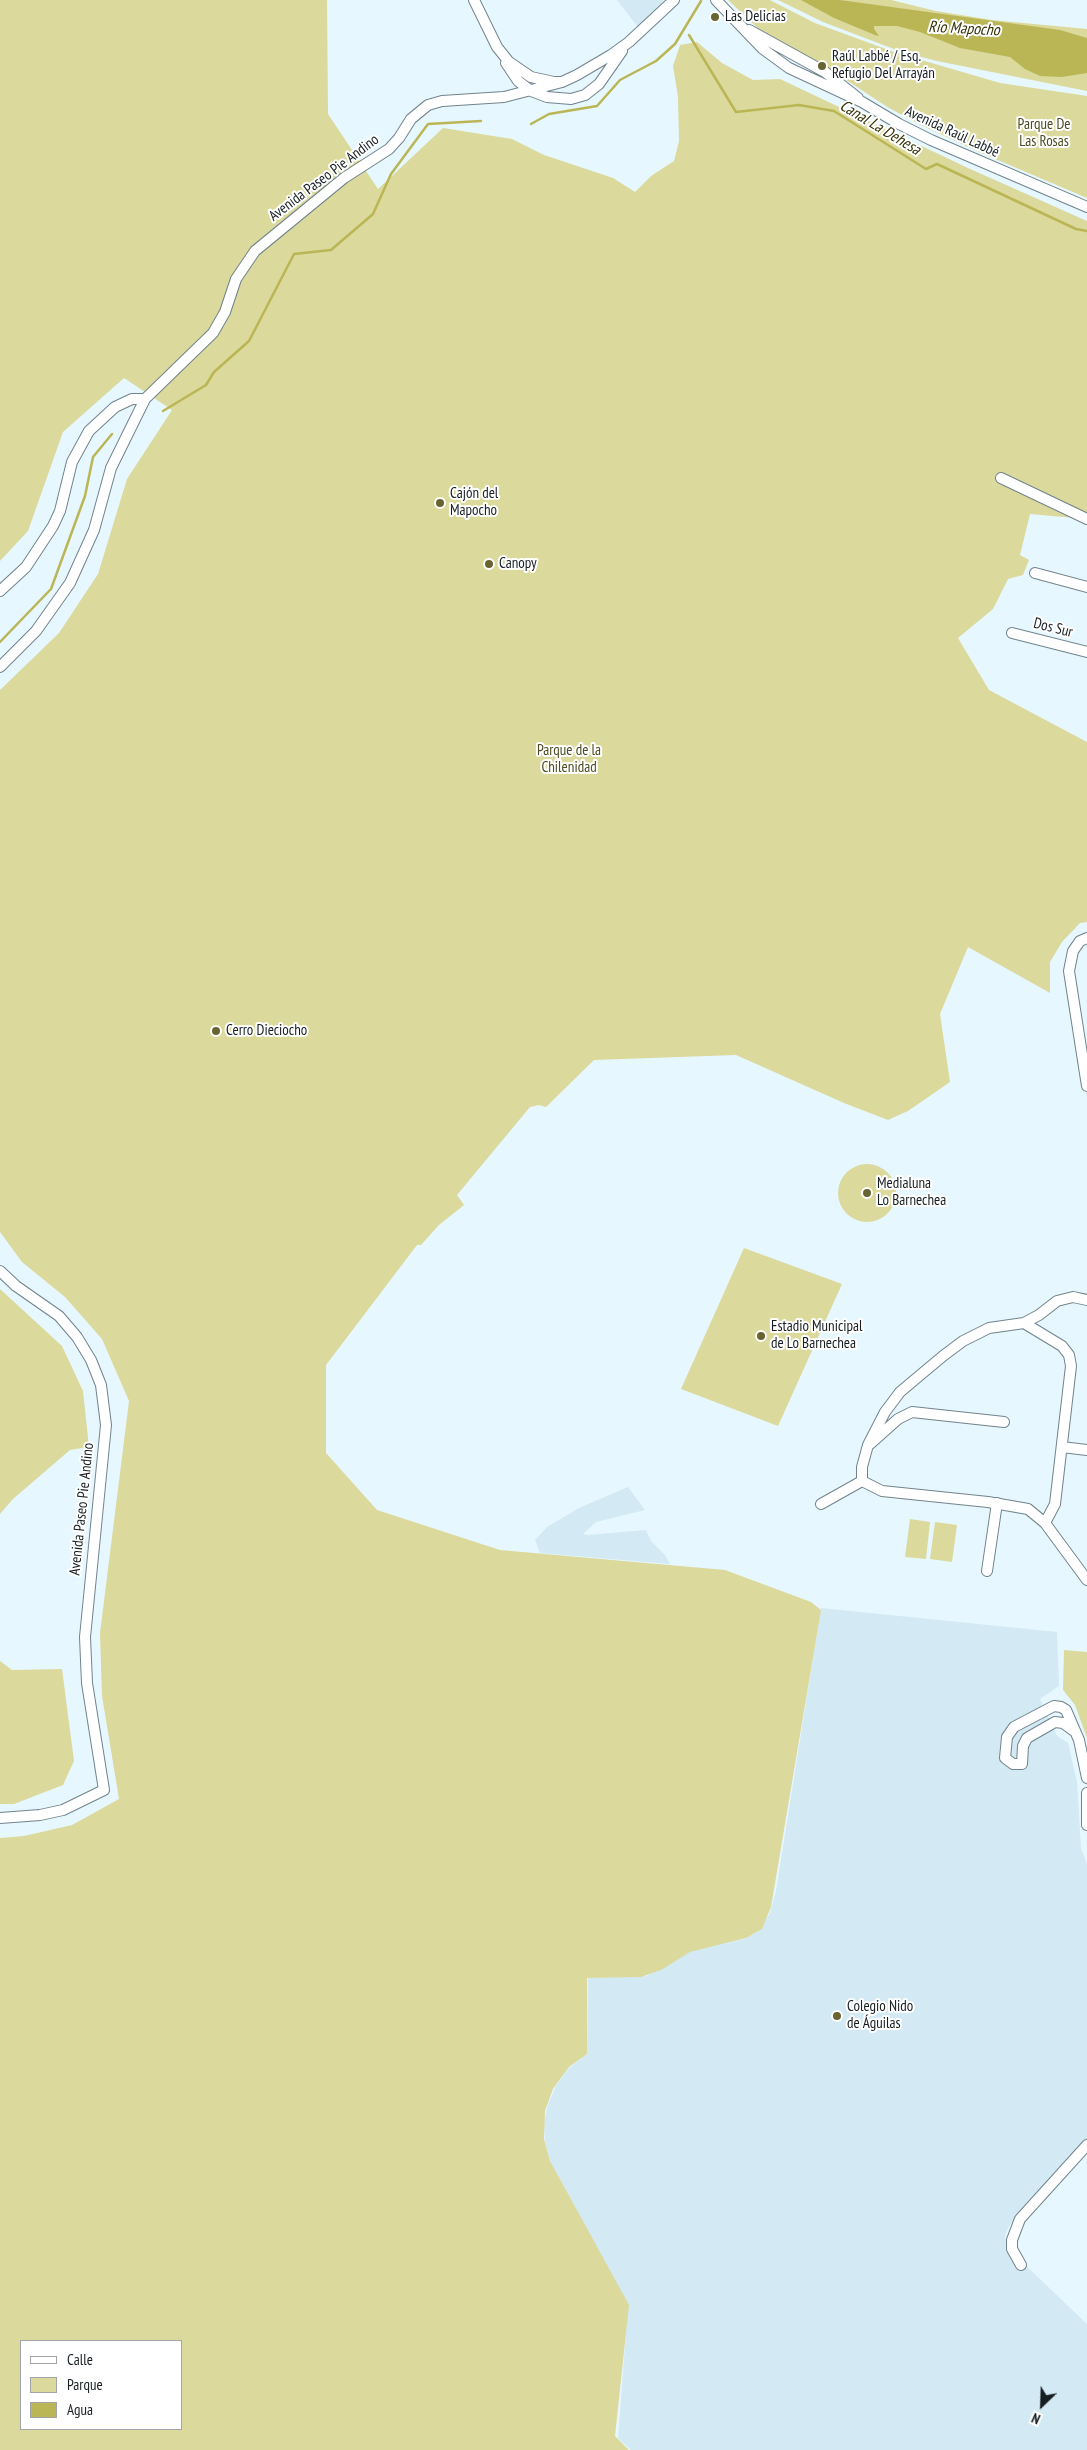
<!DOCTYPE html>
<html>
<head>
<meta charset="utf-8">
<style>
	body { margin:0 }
	#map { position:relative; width:1087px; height:2450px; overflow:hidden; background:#e7f7ff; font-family:"PT Sans Narrow",sans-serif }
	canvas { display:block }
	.legend { position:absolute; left:20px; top:2340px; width:162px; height:90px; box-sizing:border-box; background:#fff; border:1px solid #a2a5a7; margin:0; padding:6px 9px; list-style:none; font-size:15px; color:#171e22 }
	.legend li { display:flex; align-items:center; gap:10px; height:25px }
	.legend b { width:25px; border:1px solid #a2a5a7 }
	.north { position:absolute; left:1017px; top:2380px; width:50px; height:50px; -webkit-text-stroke:4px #fff; paint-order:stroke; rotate:204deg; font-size:14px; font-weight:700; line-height:20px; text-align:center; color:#171e22 }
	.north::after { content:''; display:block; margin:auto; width:18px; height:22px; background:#171e22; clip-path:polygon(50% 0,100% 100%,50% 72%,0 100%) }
</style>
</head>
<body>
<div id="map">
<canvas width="1087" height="2450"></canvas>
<ul class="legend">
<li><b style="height:6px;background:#fff"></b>Calle</li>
<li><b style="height:14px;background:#dbd99c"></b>Parque</li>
<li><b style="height:14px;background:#bbb655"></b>Agua</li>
</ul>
<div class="north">N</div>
</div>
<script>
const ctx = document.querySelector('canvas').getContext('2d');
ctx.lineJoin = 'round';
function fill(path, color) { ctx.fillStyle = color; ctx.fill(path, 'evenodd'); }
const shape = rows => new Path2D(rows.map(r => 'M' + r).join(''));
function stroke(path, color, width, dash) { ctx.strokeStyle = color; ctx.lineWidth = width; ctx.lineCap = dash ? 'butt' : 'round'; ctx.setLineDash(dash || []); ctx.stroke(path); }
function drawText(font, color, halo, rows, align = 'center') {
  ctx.font = font + ' "PT Sans Narrow",sans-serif'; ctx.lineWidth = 4; ctx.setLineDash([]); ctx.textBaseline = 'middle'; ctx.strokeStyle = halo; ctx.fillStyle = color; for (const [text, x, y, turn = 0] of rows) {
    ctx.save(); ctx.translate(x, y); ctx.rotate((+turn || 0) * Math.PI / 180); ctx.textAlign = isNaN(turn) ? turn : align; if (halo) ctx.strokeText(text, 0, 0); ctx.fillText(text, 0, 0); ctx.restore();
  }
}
fill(shape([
	[617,0,664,0,638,27],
	[628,1487,645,1510,596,1522,583,1534,588,1535,646,1530,651,1541,665,1555,670,1564,540,1553,535,1540,547,1527,579,1508],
	[821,1608,1057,1632,1059,1686,1040,1699,1057,1736,1068,1743,1077,1782,1081,1848,1087,1864,1087,2139,1009,2226,1005,2235,1007,2251,1021,2261,1087,2324,1087,2450,631,2450,618,2438,628,2306,550,2161,545,2141,544,2122,548,2105,556,2086,569,2068,587,2054,588,1978,647,1976,674,1959,692,1951,744,1939,759,1931,770,1913,776,1891]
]), '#d3e9f3');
fill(shape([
	[0,0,327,0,328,114,378,189,443,128,512,139,544,155,613,178,635,192,651,176,674,161,679,141,678,97,673,66,680,45,697,42,722,63,753,80,780,79,968,168,1087,221,1087,519,1030,514,1020,555,1029,560,1023,575,1008,579,993,609,958,638,989,690,1087,742,1087,922,1080,923,1062,942,1050,962,1050,993,968,947,940,1014,950,1082,908,1111,888,1120,844,1103,736,1055,594,1060,546,1107,539,1105,530,1107,457,1195,464,1205,439,1225,421,1245,417,1245,326,1365,326,1453,377,1510,500,1550,725,1570,811,1602,821,1610,771,1907,762,1929,746,1938,690,1952,661,1970,641,1977,587,1978,587,2054,569,2067,553,2089,545,2111,544,2139,550,2161,629,2305,615,2436,629,2450,0,2450,0,1838,24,1836,72,1825,119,1799,102,1696,100,1633,129,1401,102,1339,65,1297,22,1262,0,1232,0,690,59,633,98,574,127,479,172,410,124,378,63,432,28,531,0,561],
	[21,2341,181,2341,181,2429,21,2429],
	[728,0,770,0,815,23,894,52,1000,83,1087,96,1087,198,979,152,923,126,889,108,834,72,766,36],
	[778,0,891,0,936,11,992,20,1087,29,1087,91,937,61,899,51,823,22],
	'838 1193a29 29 0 1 1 58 0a29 29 0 1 1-58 0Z',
	[744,1248,842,1284,778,1426,681,1389],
	[0,1289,62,1346,83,1391,89,1447,70,1450,13,1499,0,1514],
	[910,1519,930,1522,926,1559,905,1557],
	[935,1522,957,1525,952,1562,930,1559],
	[1064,1650,1087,1652,1087,1738,1075,1705,1063,1690],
	[0,1661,12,1670,62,1669,74,1761,63,1785,14,1804,0,1804]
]), '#dbd99c');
fill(shape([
	[801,0,840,0,1060,30,1087,38,1087,73,1062,77,1040,76,1025,69,1010,57,960,48,920,32,897,26,874,26,874,29,879,36,875,35,834,18]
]), '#bbb655');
stroke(shape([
	[689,35,736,112,799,105,834,111,926,169,937,164,1076,229,1087,231],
	[531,124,549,114,597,106,620,80,656,61,675,44,701,1],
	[163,411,206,385,214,372,249,341,294,254,331,250,373,214,391,174,428,124,481,121],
	[0,642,51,589,85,496,93,457,112,434]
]), '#bbb655', 2.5);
const minor = shape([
	[474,0,497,47,509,62,531,77,554,82,562,82,577,75,611,55,629,42,674,0],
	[716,0,763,49,789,68,862,102,899,124,931,140,1087,207],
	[749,30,825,72,858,98],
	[506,63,518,81,531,91,547,97,571,99,585,95,599,84,622,51],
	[1001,478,1087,519],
	[1035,573,1087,587],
	[0,591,26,567,53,526,60,511,72,462,89,431,115,407,132,399,145,399],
	[1012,633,1087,652],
	[0,667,36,631,70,583,94,530,111,468,145,399,213,333,225,312,236,279,255,251,344,178,389,149,399,138,411,119,428,105,442,101,504,97,562,82],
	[1087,938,1080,941,1073,951,1069,971,1087,1086],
	[0,1271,16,1286,59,1316,77,1337,91,1360,101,1385,106,1425,85,1637,87,1683,104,1790,63,1810,40,1815,0,1818],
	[1024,1323,1062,1346,1069,1355,1071,1366,1055,1504,1045,1523],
	[870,1444,898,1419,912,1412,1004,1422],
	[1062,1447,1087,1450],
	[862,1481,862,1467,868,1445,885,1412,900,1392,943,1356,963,1341,989,1328,1024,1323,1039,1315,1057,1301,1073,1297,1087,1300],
	[862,1481,882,1491,988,1502,1028,1509,1045,1523,1087,1580],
	[821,1504,862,1481],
	[987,1571,997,1503],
	[1074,1731,1063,1723,1055,1722,1027,1738,1023,1746,1022,1764,1013,1764,1005,1758,1007,1737,1014,1727,1054,1706,1061,1707,1066,1710,1079,1740,1087,1778],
	[1087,1793,1087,1825],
	[1021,2265,1012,2249,1012,2240,1020,2219,1087,2145]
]);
stroke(minor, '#71838c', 12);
stroke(minor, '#fff', 10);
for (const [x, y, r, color] of [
	[715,17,5,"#676431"],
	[822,66,5,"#676431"],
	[440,503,5,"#676431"],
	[489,564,5,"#676431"],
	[216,1031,5,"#676431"],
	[867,1193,5,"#676431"],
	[761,1336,5,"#676431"],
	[837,2016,5,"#676431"]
]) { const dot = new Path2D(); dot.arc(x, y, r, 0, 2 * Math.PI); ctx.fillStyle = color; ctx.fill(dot); stroke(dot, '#fff', 2); }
drawText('15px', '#171e22', '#fff', [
	["Las Delicias",725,17],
	["Raúl Labbé / Esq.",832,57],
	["Refugio Del Arrayán",832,74],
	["Cajón del",450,494],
	["Mapocho",450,511],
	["Canopy",499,564],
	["Cerro Dieciocho",226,1031],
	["Medialuna",877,1184],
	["Lo Barnechea",877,1201],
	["Estadio Municipal",771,1327],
	["de Lo Barnechea",771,1344],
	["Colegio Nido",847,2007],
	["de Águilas",847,2024]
], 'left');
drawText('15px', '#4c4b22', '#fff', [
	["Parque De",1044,125],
	["Las Rosas",1044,142],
	["Parque de la",569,751],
	["Chilenidad",569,768]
]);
drawText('15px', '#171e22', '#fff', [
	["Avenida Raúl Labbé",952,132,25],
	["Avenida Paseo Pie Andino",324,178,-37],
	["Dos Sur",1053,628,14],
	["Avenida Paseo Pie Andino",82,1509,-84]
]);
drawText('italic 16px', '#37350a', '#fff', [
	["Río Mapocho",964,29,3],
	["Canal La Dehesa",880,128,31]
]);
</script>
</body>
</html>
